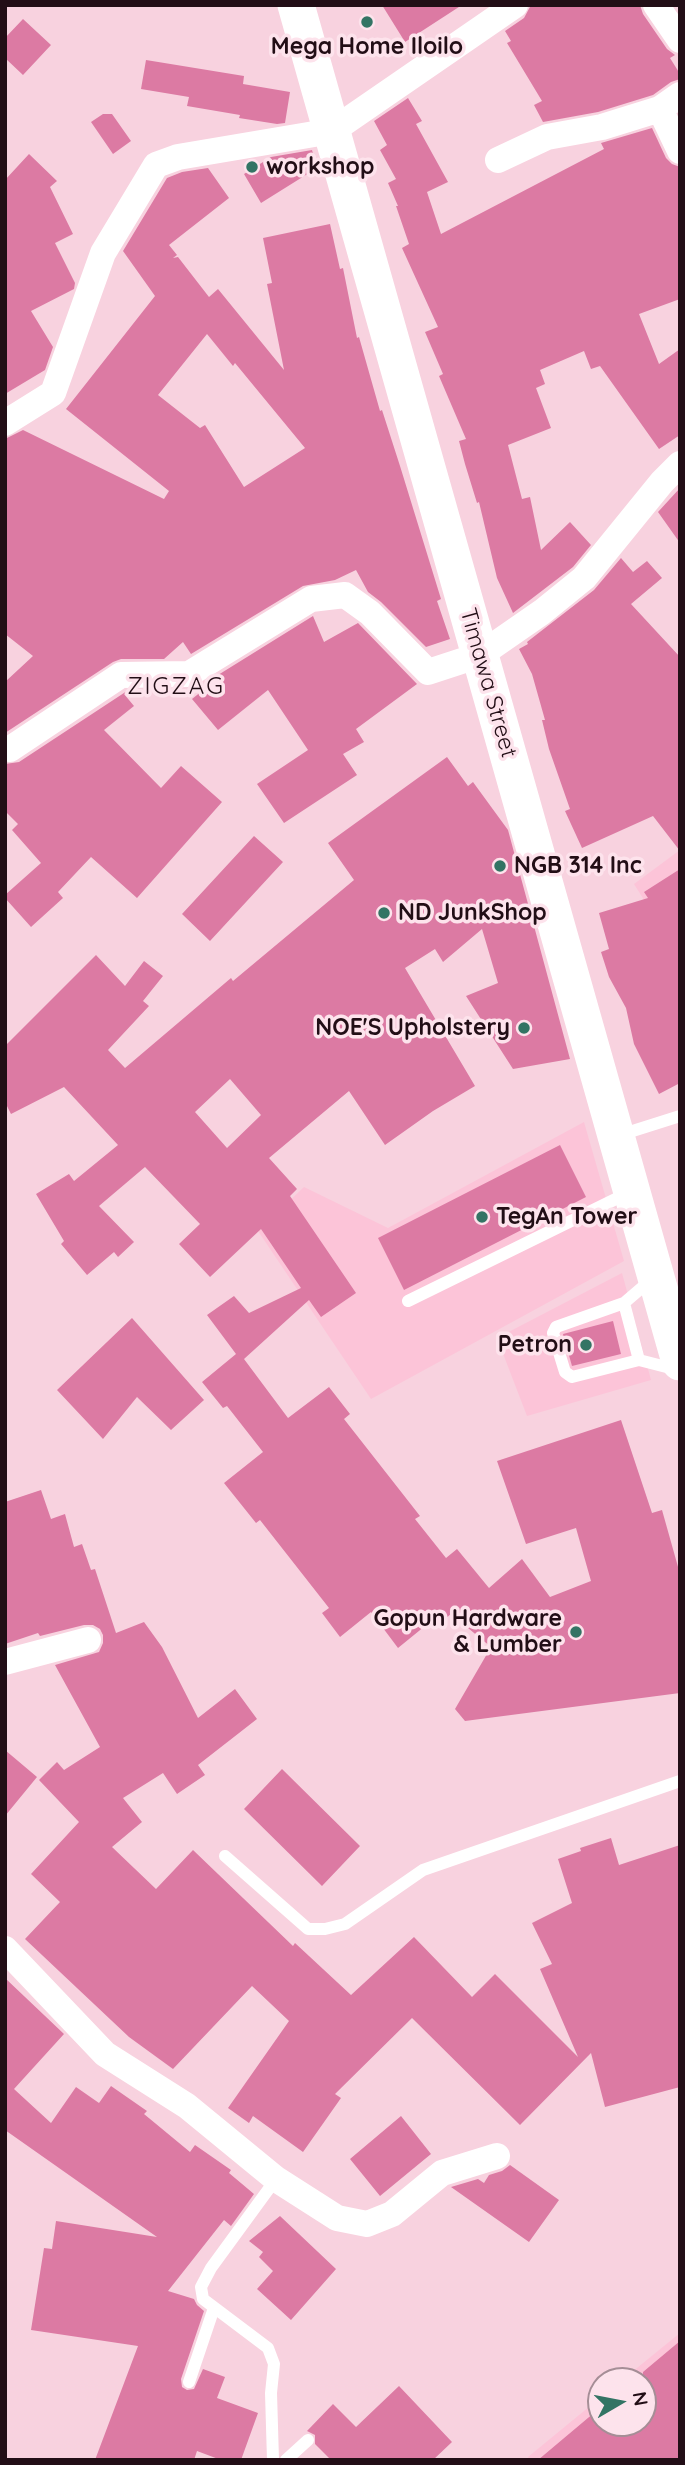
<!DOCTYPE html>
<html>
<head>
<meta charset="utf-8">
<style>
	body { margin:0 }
	#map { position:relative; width:685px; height:2465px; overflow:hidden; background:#f8d2df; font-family:Quicksand,sans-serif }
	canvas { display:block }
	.frame { position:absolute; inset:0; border:7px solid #220e16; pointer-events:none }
	.north { position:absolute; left:587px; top:2367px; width:70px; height:70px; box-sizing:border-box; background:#fde3ec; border:2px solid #a58e96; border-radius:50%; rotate:80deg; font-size:19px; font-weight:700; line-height:28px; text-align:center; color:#220e16 }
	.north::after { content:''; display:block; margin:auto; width:24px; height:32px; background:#337464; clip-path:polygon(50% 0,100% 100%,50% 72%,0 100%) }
</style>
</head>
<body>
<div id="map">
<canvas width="685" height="2465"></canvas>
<div class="frame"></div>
<div class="north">N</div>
</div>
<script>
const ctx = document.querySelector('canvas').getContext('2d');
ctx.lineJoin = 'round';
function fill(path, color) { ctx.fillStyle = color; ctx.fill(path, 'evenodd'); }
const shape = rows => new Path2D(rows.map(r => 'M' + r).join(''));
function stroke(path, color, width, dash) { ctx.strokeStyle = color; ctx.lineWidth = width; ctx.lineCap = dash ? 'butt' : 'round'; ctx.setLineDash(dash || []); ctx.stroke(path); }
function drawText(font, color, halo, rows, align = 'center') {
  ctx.font = font + ' Quicksand,sans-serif'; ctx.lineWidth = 7; ctx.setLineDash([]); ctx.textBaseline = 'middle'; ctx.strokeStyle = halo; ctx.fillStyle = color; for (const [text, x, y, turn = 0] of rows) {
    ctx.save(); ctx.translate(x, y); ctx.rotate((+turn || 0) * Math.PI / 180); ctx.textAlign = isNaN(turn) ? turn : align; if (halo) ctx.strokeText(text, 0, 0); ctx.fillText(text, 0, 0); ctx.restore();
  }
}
fill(shape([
	[680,850,680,957,634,884],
	[584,1122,624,1261,371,1399,258,1231,304,1187,388,1228],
	[622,1273,651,1380,527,1416,497,1338],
	[680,2333,680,2460,530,2460,528,2457,601,2397,601,2423,643,2423,643,2381,621,2381]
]), '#fcc4d8');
fill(shape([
	[382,5,462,5,405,42],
	[531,5,640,5,643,14,667,49,675,55,670,58,680,74,680,79,671,82,653,95,598,112,543,122,534,105,542,101,507,43,511,41,505,31,524,18],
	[23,19,51,45,23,75,5,58,5,38],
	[146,60,244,76,243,84,290,92,285,123,277,124,239,118,240,115,187,106,189,97,141,89],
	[408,98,422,121,416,124,448,182,427,192,441,234,604,149,601,143,652,128,666,158,672,164,680,167,680,299,639,314,659,364,680,349,680,435,659,449,600,366,591,369,584,351,540,370,545,384,536,388,551,428,508,445,522,499,530,497,541,550,570,522,591,545,573,567,513,613,497,578,479,502,477,503,465,464,459,441,466,439,439,376,443,374,425,332,438,327,402,248,409,244,396,206,398,206,388,183,396,179,380,150,387,145,374,121],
	[103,114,112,114,131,141,113,154,91,122],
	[312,150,317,168,261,203,244,174,271,157],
	[29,154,57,181,50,187,73,234,55,243,75,283,74,289,31,311,53,347,45,370,5,394,5,180],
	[208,168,229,198,169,245,177,255,173,258,178,257,209,297,218,289,284,370,267,284,272,283,263,238,330,224,340,269,343,268,357,338,359,337,380,411,382,410,400,466,441,599,437,601,450,639,426,647,381,602,368,592,356,570,335,580,303,586,191,654,183,642,164,659,121,659,113,662,5,733,5,682,33,656,5,634,5,439,23,430,164,499,169,491,66,409,155,296,123,251,167,178,182,172],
	[207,334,233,366,235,363,305,448,244,487,205,425,200,428,158,395],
	[680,488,680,543,658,512],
	[621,558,633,572,647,561,662,578,631,604,680,657,680,851,653,816,582,848,565,811,570,809,549,749,542,720,545,720,532,674,519,649,528,644,527,642,594,590],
	[313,616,324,642,358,623,417,684,356,729,364,742,343,754,357,775,284,823,257,784,308,750,268,690,218,730,192,699,212,683,210,680],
	[127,691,124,694,134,706,104,730,161,788,181,766,222,802,137,898,91,857,58,892,63,898,31,927,5,898,5,895,41,863,12,830,18,824,5,811,5,764,19,762],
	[447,757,468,786,473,782,508,830,570,1059,513,1069,466,996,498,983,482,929,443,962,435,949,405,968,475,1086,433,1111,385,1145,349,1091,269,1158,297,1189,290,1196,356,1293,321,1317,309,1300,244,1359,288,1418,329,1387,350,1414,344,1419,420,1516,415,1519,446,1558,457,1549,489,1588,522,1559,550,1597,591,1581,576,1528,526,1544,497,1461,621,1420,652,1513,662,1510,680,1574,680,1693,465,1721,455,1709,491,1647,451,1614,446,1618,441,1613,398,1648,371,1612,340,1637,322,1613,329,1608,260,1520,256,1523,224,1483,263,1452,227,1406,223,1408,202,1382,236,1354,207,1315,234,1296,249,1313,301,1288,261,1229,210,1277,179,1244,200,1224,145,1167,99,1206,134,1242,118,1257,114,1252,87,1275,61,1244,64,1241,36,1194,69,1174,74,1181,118,1145,64,1087,11,1114,5,1102,5,1046,96,955,125,986,144,961,163,976,143,1001,149,1006,108,1050,125,1068,231,978,233,981,354,880,328,843],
	[230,1079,261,1115,227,1148,195,1112],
	[254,836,283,862,210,941,182,914],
	[680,869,680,1083,659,1094,634,1044,626,1008,609,977,601,952,609,949,599,913,648,898,644,892],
	[560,1145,586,1197,404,1290,378,1238],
	[132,1318,204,1400,171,1430,137,1397,103,1439,57,1390],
	[613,1321,621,1354,572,1366,563,1334],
	[41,1490,51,1519,65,1514,74,1547,82,1544,91,1570,95,1569,116,1633,144,1622,162,1647,198,1718,235,1689,257,1719,198,1765,205,1775,177,1794,163,1773,123,1798,142,1822,112,1847,156,1889,193,1850,293,1946,295,1943,351,1995,414,1937,472,1997,495,1974,578,2057,540,1969,552,1964,532,1923,572,1903,558,1859,581,1851,580,1848,611,1838,619,1865,680,1845,680,2087,605,2107,591,2053,520,2125,412,2018,335,2094,341,2098,303,2152,253,2116,249,2123,228,2108,289,2021,252,1986,173,2069,129,2037,25,1939,60,1902,31,1874,79,1822,39,1780,57,1762,64,1770,100,1747,55,1665,99,1652,103,1643,103,1635,100,1629,93,1625,84,1625,40,1636,38,1633,5,1644,5,1502],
	[5,1750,37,1777,5,1816],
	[282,1769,360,1846,322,1886,244,1809],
	[5,1978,64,2034,14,2089,51,2123,76,2087,99,2103,111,2086,147,2111,144,2114,190,2152,195,2145,231,2170,229,2173,254,2194,231,2226,224,2220,168,2291,194,2299,197,2305,204,2311,181,2379,182,2387,187,2390,194,2389,203,2369,225,2377,217,2398,258,2413,241,2460,221,2460,197,2451,194,2460,95,2460,138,2346,31,2330,44,2248,52,2249,56,2221,157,2237,5,2130],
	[401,2116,431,2154,380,2196,350,2159],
	[510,2165,559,2200,529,2242,451,2187,478,2179,484,2183,489,2175,502,2171],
	[280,2216,336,2269,291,2320,257,2289,273,2271,259,2257,263,2252,249,2241],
	[680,2341,680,2460,538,2460,601,2407,601,2423,643,2423,643,2372],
	[399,2386,452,2442,433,2460,331,2460,315,2444,315,2435,307,2431,333,2404,356,2427]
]), '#dc7aa3');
stroke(shape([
	[620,1135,680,1116],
	[652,1279,624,1303,556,1327,553,1333,565,1372,572,1377,639,1360,678,1370],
	[408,1301,630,1192],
	[624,1303,639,1360],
	[225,1856,308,1929,325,1929,345,1924,423,1870,680,1781],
	[189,2382,214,2308],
	[273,2460,271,2393,274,2364,268,2348,203,2299,201,2287,211,2268,276,2179],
	[286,2460,308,2440]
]), '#fff', 12);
stroke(shape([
	[656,5,680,40],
	[660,109,680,151],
	[498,160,547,137,602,127,660,109,680,95],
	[5,423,53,393,103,253,156,165,178,157,332,131,515,5],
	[10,749,121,675,189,674,311,599,345,595,370,613,428,672,480,655,542,612,584,578,662,482,680,464],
	[5,1662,88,1640],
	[5,1949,105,2054,187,2106,276,2179,337,2218,367,2224,392,2214,442,2173,497,2156]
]), '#fff', 26);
stroke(shape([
	[296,5,680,1362]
]), '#fff', 37);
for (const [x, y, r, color] of [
	[367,22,7,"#337464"],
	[252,167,7,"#337464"],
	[500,866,7,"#337464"],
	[384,913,7,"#337464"],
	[524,1028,7,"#337464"],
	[482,1217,7,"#337464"],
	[586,1345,7,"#337464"],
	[576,1632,7,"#337464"]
]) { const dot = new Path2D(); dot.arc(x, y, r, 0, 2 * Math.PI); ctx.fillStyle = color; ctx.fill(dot); stroke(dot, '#fde3ec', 2.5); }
drawText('bold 23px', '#220e16', '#fde3ec', [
	["Mega Home Iloilo",367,47,"center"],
	["workshop",266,167],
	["NGB 314 Inc",514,866],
	["ND JunkShop",398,913],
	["NOE'S Upholstery",510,1028,"right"],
	["TegAn Tower",496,1217],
	["Petron",572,1345,"right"],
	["Gopun Hardware",562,1619,"right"],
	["& Lumber",562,1645,"right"]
], 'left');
drawText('23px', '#220e16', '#fde3ec', [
	["Timawa Street",488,683,74]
]);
ctx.letterSpacing = '2px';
drawText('24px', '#220e16', '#fde3ec', [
	["ZIGZAG",176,687]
]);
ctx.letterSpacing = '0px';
</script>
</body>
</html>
